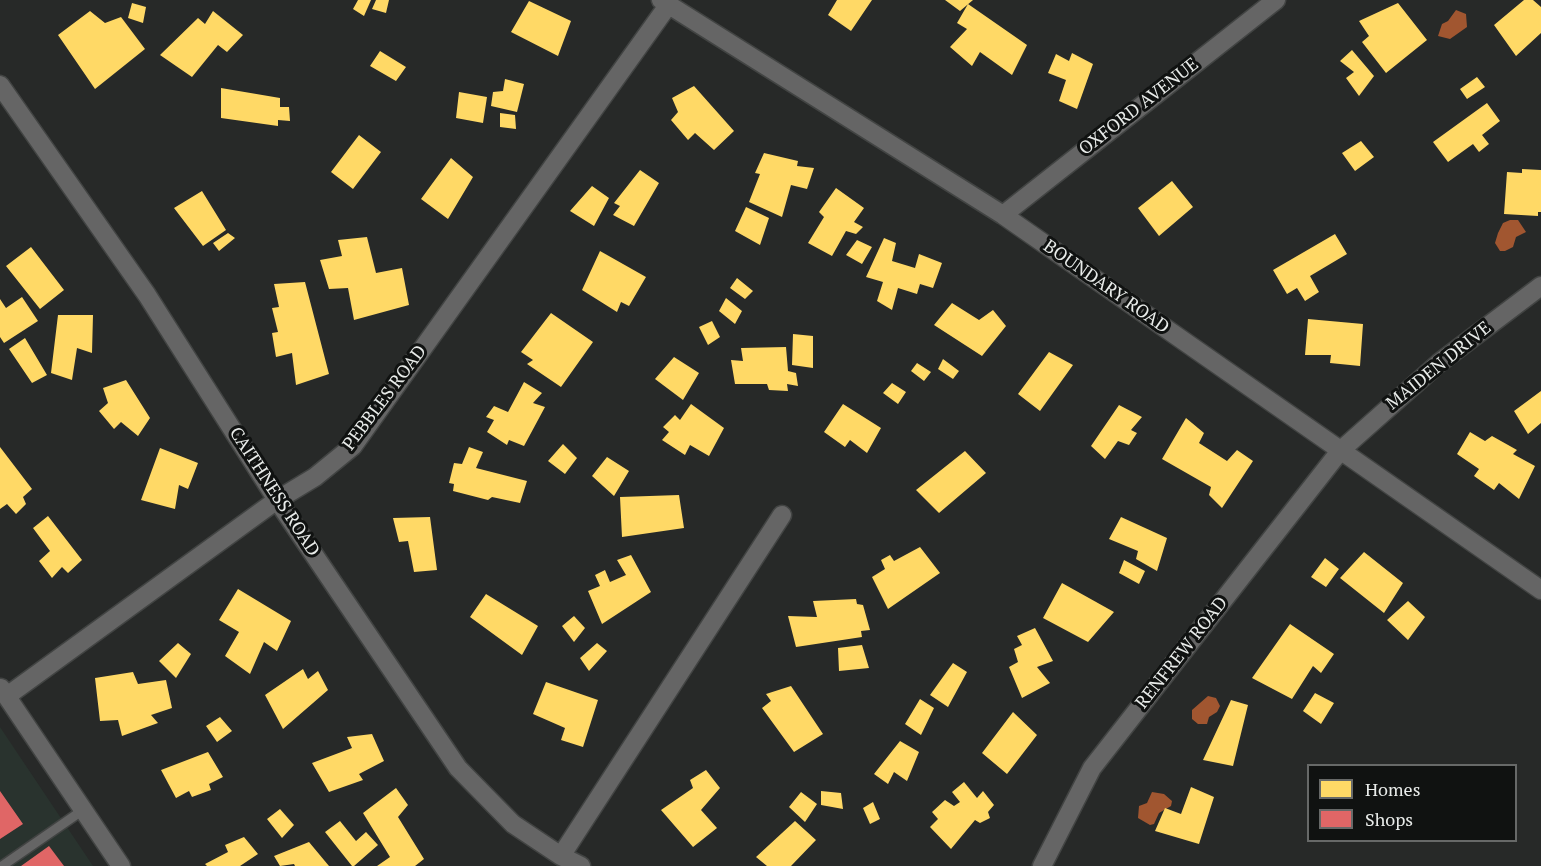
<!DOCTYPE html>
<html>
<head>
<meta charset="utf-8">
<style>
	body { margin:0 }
	#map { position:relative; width:1541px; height:866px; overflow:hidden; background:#272928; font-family:"PT Serif",serif }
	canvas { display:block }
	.legend { position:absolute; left:1307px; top:764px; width:210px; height:78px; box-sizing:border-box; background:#101211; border:2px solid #676968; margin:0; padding:8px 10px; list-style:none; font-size:18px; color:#e9ecea }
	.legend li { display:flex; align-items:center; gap:12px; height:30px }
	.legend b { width:30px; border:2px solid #676968 }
</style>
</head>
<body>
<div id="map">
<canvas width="1541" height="866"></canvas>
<ul class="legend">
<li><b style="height:16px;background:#ffd966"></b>Homes</li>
<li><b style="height:16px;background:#e06666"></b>Shops</li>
</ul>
</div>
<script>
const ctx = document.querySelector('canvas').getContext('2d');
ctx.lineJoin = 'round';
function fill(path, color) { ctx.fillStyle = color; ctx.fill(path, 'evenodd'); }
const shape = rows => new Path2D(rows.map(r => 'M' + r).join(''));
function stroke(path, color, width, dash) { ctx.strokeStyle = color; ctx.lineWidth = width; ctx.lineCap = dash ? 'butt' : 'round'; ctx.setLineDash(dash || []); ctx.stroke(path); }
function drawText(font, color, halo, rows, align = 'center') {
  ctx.font = font + ' "PT Serif",serif'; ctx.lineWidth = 6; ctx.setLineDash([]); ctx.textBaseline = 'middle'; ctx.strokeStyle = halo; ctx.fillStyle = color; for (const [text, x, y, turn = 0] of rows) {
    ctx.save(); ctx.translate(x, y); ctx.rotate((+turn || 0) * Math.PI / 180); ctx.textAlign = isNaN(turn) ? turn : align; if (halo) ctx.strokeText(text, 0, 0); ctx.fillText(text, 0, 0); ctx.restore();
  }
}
fill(shape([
	[0,727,93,866,0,866]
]), '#29332e');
fill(shape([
	[1456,10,1466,14,1467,27,1450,39,1438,36,1442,24,1448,21],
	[1510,220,1518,220,1526,232,1516,237,1513,247,1505,251,1500,251,1495,243,1498,233,1503,223],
	[1208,696,1216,698,1220,706,1217,712,1209,717,1207,724,1198,724,1192,719,1192,710],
	[1152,792,1164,794,1172,801,1171,806,1159,813,1154,824,1150,825,1138,818,1139,806,1147,803]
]), '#a15630');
fill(shape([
	[358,0,371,0,364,16,353,9],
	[376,0,389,0,386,13,372,9],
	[837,0,872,0,851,31,828,15],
	[945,0,973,0,960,11],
	[1524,0,1533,0,1541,7,1541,33,1516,56,1494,25],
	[529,1,571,21,558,56,511,32],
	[132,3,146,7,143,23,128,18],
	[1398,3,1427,40,1386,73,1362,42,1369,36,1359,21],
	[968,4,1027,45,1012,75,980,52,972,66,950,47,967,29,957,23],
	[90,11,105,23,121,17,145,49,95,89,58,35],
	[213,11,243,35,227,52,218,45,192,77,160,55,198,18,205,24],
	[1352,50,1374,76,1359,96,1346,78,1354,72,1340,61],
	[380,51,406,67,396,81,370,66],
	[1072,53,1093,64,1077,109,1059,101,1066,80,1048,73,1056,54,1069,61],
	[1477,77,1485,87,1467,99,1460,89],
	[505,79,524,84,517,112,491,106,493,92,503,91],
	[694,86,734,131,714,150,695,133,688,140,671,120,678,112,672,98],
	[221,88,280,98,280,107,289,107,290,121,278,120,278,126,221,118],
	[459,92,487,97,483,123,456,118],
	[1487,103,1500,121,1482,135,1489,144,1479,152,1473,144,1448,162,1433,142],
	[500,113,515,115,516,129,500,127],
	[359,135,381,152,353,189,331,172],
	[1361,141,1374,157,1355,171,1342,153],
	[764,153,798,161,797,166,814,168,807,189,791,185,782,217,749,202,760,174,755,173],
	[451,158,473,177,448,219,421,199],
	[1522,169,1541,170,1541,212,1538,212,1538,216,1504,214,1507,172,1522,173],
	[640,170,659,183,634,226,613,215,620,206,614,203],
	[1172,181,1193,207,1159,236,1138,208],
	[592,186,609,198,594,226,570,211],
	[836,188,864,208,854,222,863,227,856,234,846,231,832,256,808,243,824,217,819,212],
	[202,191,226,230,203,246,174,208],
	[746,207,769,218,760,245,735,231],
	[228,233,235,238,219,251,213,243],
	[1335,234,1347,254,1310,276,1319,292,1305,301,1297,288,1287,294,1273,270],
	[367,237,376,273,402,268,409,305,354,320,348,288,329,289,320,260,342,256,338,240],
	[884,238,896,243,892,261,915,268,919,254,942,263,933,288,920,284,917,294,898,288,892,310,877,301,883,282,866,277],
	[857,240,872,247,862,264,846,255],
	[31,247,64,290,40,309,6,266],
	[600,251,646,277,629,306,621,302,617,312,582,290],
	[737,278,753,291,745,299,730,288],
	[305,282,329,374,296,385,292,353,276,357,272,333,278,332,272,308,279,307,274,284],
	[22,297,38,321,4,343,0,337,0,299,6,308],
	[726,298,742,311,735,324,719,311],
	[952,303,979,320,993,310,1006,326,982,356,934,325],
	[551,313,593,342,561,387,527,364,533,360,521,352],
	[58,315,93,315,92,353,77,348,72,380,51,373],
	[1308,319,1363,324,1360,366,1330,363,1331,355,1305,355],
	[712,321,720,337,708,345,699,327],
	[793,334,813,336,813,368,792,365],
	[25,338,47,375,32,383,9,349],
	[786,347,788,371,796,373,798,386,787,384,788,391,769,390,767,384,735,384,731,360,743,361,741,348],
	[1049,352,1073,365,1040,411,1018,394],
	[674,357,699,373,683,400,655,379],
	[943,359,959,371,953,379,938,369],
	[917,363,931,372,924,381,911,371],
	[126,380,150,418,138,436,121,422,114,429,99,411,108,403,103,388],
	[524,382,542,393,533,403,545,407,524,446,509,440,507,445,487,432,494,420,486,417,494,406,508,412],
	[892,383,906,392,898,404,883,393],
	[1541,391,1541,423,1528,434,1514,411],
	[691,404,724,428,709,456,690,445,685,455,662,440,669,432,663,427,675,415,680,420],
	[843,404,881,428,867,453,850,440,845,447,824,432],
	[1119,405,1142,417,1131,430,1137,433,1129,445,1118,441,1105,459,1091,446],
	[1186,418,1204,433,1199,443,1227,461,1237,450,1253,461,1222,508,1209,495,1211,487,1162,459],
	[1470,432,1485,441,1492,436,1517,450,1513,454,1535,466,1519,499,1499,483,1494,490,1474,476,1479,469,1457,454],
	[563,444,577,458,565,474,548,461],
	[0,447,32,489,23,497,26,504,16,514,7,504,0,509],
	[469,447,483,452,476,468,527,481,520,503,492,497,488,500,453,491,454,484,449,483,454,463,462,464],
	[160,448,198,463,188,489,179,485,175,509,141,500],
	[965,451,986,473,939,513,916,490],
	[607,457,629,471,614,496,592,476],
	[679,495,684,528,622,537,620,497],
	[48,516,82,560,68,573,62,567,52,578,39,561,50,551,33,528],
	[430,517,437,570,414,572,408,541,399,542,393,518],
	[1121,517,1167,538,1157,571,1136,559,1138,551,1109,539],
	[920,547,940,573,888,609,872,577,885,569,881,560,890,555,894,561],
	[1364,552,1403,583,1384,613,1340,578],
	[631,555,651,592,602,624,588,591,600,586,595,575,605,570,610,582,626,575,617,560],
	[1325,558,1339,569,1326,587,1311,577],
	[1124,560,1145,571,1139,584,1119,573],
	[1062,583,1114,612,1088,642,1043,618],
	[238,589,291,621,277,651,264,642,250,674,225,656,239,632,219,620],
	[486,594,538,626,522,655,470,617],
	[856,599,857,604,863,605,870,630,861,631,862,637,796,647,788,616,817,617,813,601],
	[1408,601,1425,617,1408,640,1387,620],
	[574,616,585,628,574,642,562,626],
	[1290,624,1334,654,1321,673,1313,666,1292,699,1252,678],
	[1035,628,1053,661,1037,667,1050,683,1022,698,1009,667,1018,662,1014,649,1022,645,1017,636],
	[178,643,191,654,176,678,159,661],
	[597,643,607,651,589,671,580,658],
	[862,645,869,668,839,671,838,648],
	[953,663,967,672,948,707,930,695],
	[303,669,308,679,318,671,328,690,283,729,265,695],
	[133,672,138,684,166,680,172,708,151,715,158,723,122,736,118,720,100,721,95,678],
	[546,682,598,700,583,747,561,740,565,728,533,714],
	[791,686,823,734,794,752,762,708,771,701,766,694],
	[1315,693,1334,703,1321,724,1303,711],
	[920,699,934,708,921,735,905,724],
	[1231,700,1248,705,1233,766,1203,760],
	[1013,712,1037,735,1007,774,982,753],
	[220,717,232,731,217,742,206,726],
	[372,734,384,761,359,774,363,780,329,792,312,763,352,748,347,737],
	[900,741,919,752,907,781,894,772,888,784,874,774],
	[208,752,223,777,209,784,211,790,192,797,189,791,176,798,161,770],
	[706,770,720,788,701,810,717,828,693,847,661,810,693,788,690,780],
	[964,782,977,798,983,791,994,805,988,812,990,818,980,823,975,820,951,849,930,827,938,819,932,812,945,800,954,806,960,802,952,792],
	[1191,787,1214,797,1199,844,1155,831,1165,808,1181,814],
	[396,788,408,805,398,817,424,859,415,866,377,866,390,857,363,813],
	[821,791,841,793,843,809,821,805],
	[801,792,817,804,805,822,789,807],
	[873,802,880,819,870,824,863,808],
	[280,809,294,825,282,838,267,819],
	[340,821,356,841,366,832,378,845,354,866,352,866,325,832],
	[795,821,816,840,791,866,767,866,756,857],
	[244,837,258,854,240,866,207,866,205,864,228,852,225,845],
	[309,842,329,866,295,866,294,864,280,866,274,856]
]), '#ffd966');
fill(shape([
	[0,791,23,824,0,839],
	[49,846,64,866,21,866]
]), '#e06666');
const lane = shape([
	[2,866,83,810]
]);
const street = shape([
	[661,0,1003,215,1541,590],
	[0,85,147,295,277,500,458,768,513,824,561,856,581,866],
	[1003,215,1276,0],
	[1,688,121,866],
	[7,696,277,500,315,477,353,446,669,4],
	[561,856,782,515],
	[1042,866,1092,768,1340,451,1439,363,1541,286]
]);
stroke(lane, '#424443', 12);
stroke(street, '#424443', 21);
stroke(lane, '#656565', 9);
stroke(street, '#656565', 18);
drawText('18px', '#e9ecea', '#101211', [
	["OXFORD AVENUE",1139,107,-38],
	["BOUNDARY ROAD",1106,287,35],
	["MAIDEN DRIVE",1439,366,-39],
	["PEBBLES ROAD",385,398,-53],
	["CAITHNESS ROAD",274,492,57],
	["RENFREW ROAD",1182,653,-52]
]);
</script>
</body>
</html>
